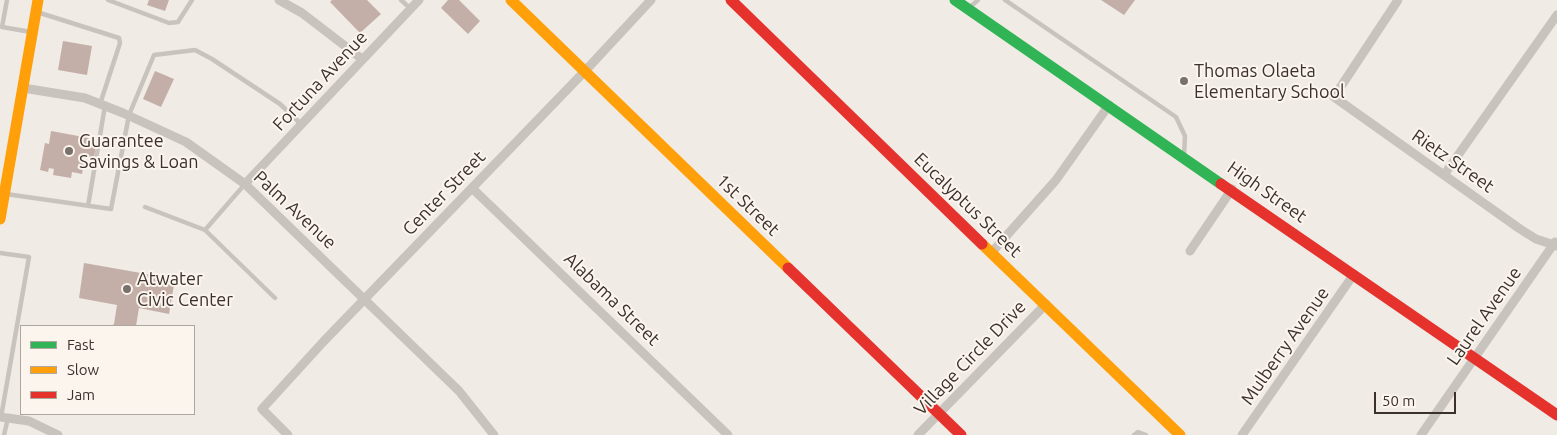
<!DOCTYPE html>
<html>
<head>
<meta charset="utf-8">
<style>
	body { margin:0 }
	#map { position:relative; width:1557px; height:435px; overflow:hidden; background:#f0ebe5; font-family:Ubuntu,sans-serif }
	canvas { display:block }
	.legend { position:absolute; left:20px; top:325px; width:175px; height:90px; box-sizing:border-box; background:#fbf5ee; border:1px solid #aea6a0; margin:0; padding:6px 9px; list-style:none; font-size:15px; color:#3b302b }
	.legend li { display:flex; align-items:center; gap:10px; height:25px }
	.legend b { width:25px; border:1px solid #aea6a0 }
	.scale { position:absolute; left:1374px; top:392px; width:82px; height:22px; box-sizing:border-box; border:2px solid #3b302b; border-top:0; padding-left:6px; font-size:15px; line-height:18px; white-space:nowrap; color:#3b302b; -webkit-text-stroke:4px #fbf5ee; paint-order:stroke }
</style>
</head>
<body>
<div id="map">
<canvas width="1557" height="435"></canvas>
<ul class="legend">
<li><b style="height:6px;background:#30b455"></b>Fast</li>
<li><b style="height:6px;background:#ff9f0a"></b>Slow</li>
<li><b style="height:6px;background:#e5322d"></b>Jam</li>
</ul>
<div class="scale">50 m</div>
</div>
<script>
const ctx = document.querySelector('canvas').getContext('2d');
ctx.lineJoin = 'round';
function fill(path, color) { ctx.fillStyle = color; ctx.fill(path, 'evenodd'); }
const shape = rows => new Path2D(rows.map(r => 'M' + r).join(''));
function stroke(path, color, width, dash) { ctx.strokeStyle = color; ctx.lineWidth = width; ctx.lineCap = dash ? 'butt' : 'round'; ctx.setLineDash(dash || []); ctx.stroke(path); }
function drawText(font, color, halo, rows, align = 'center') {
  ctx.font = font + ' Ubuntu,sans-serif'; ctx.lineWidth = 4; ctx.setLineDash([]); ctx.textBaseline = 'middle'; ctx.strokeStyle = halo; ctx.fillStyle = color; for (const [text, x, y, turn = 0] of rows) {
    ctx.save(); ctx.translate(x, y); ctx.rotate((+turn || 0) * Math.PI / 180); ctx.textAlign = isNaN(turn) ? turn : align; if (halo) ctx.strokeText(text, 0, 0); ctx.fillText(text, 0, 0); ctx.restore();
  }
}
fill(shape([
	[149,0,169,0,165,11,147,5],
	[332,0,367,0,381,14,360,33,330,2],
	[448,0,459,0,480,21,468,34,441,8],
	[1101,0,1135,0,1124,15],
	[63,41,92,46,87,75,58,70],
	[155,71,174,79,161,107,143,99],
	[51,131,89,138,88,143,96,145,94,158,85,157,82,174,72,172,71,178,53,175,54,169,49,168,48,172,40,170,45,143,49,144],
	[84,263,175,279,169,314,139,308,136,326,111,326,114,324,117,305,79,298]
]), '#c3afa7');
stroke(shape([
	[7,0,2,27,31,32],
	[108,0,169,23,178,22,192,0],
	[401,0,411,9],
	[1005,0,1176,117,1185,136,1184,155],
	[970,7,978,0],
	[37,12,119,38,120,43,100,104],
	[6,194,111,209,129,115,154,55,195,50,212,59,280,104,301,124],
	[88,206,105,106],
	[145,207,205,230,275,298],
	[205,230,245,184],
	[0,253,29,257,1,417],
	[4,435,8,418],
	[1134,435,1138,432,1146,435]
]), '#c9c3be', 4.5);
stroke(shape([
	[279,0,302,13,362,59],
	[1398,0,1334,97,1520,229,1536,239,1557,246],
	[23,88,85,98,123,113,186,142,245,184,459,391,494,435],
	[1444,175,1557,15],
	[245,184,419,0],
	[472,188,728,435],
	[1190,251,1232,189],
	[992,252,1056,180,1109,105],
	[0,417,29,421,58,435],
	[288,435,262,409,324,341,585,71,651,0],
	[918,435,1046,304],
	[1242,435,1354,274],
	[1421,435,1555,242]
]), '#c9c3be', 9);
stroke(shape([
	[955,0,1221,184]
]), '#30b455', 11);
stroke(shape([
	[511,0,788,268],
	[0,219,38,0],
	[982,244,1180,435]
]), '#ff9f0a', 11);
stroke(shape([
	[731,0,982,244],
	[1221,184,1557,415],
	[788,268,961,435]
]), '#e5322d', 11);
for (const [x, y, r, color] of [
	[1184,81,5,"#7a716c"],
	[69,151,5,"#7a716c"],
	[127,289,5,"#7a716c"]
]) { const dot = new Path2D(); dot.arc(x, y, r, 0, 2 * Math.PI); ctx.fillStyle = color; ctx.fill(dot); stroke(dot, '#fbf5ee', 2); }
drawText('18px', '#3b302b', '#fbf5ee', [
	["Thomas Olaeta",1194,71],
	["Elementary School",1194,92],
	["Guarantee",79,141],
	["Savings & Loan",79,162],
	["Atwater",137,279],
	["Civic Center",137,300]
], 'left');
drawText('18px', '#3b302b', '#fbf5ee', [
	["Fortuna Avenue",320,81,-47],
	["Rietz Street",1453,161,35],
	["High Street",1267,192,35],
	["Center Street",444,193,-46],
	["1st Street",748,205,44],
	["Eucalyptus Street",968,205,44],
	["Palm Avenue",295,210,43],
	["Alabama Street",612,299,44],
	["Laurel Avenue",1484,316,-55],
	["Mulberry Avenue",1285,346,-55],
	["Village Circle Drive",970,358,-46]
]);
</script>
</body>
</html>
